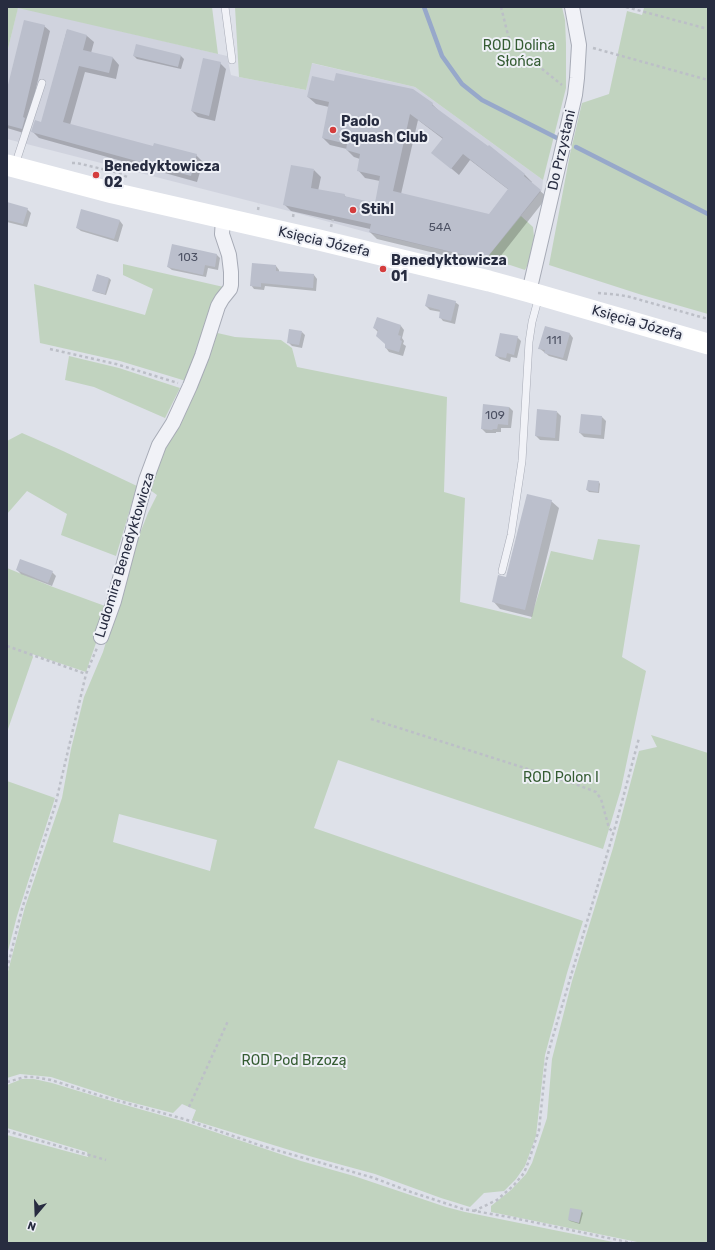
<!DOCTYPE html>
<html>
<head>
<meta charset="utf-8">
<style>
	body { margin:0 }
	#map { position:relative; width:715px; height:1250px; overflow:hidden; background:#dee1e9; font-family:Rubik,sans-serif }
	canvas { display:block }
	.frame { position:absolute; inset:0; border:8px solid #272c40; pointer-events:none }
	.north { position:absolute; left:16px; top:1194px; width:40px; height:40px; -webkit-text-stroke:3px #eef0f6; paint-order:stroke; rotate:199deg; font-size:11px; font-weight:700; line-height:16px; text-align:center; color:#272c40 }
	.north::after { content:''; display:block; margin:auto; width:14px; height:18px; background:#272c40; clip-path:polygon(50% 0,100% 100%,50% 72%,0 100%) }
</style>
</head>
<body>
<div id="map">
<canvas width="715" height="1250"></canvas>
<div class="frame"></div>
<div class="north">N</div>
</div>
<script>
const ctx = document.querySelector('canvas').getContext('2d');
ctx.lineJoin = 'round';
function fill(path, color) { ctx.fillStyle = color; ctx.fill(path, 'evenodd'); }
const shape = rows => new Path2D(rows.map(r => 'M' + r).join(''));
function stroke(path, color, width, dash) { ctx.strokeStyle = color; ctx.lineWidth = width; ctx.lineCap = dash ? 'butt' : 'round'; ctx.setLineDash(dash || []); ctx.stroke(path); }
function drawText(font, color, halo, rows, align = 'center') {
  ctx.font = font + ' Rubik,sans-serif'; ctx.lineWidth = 4; ctx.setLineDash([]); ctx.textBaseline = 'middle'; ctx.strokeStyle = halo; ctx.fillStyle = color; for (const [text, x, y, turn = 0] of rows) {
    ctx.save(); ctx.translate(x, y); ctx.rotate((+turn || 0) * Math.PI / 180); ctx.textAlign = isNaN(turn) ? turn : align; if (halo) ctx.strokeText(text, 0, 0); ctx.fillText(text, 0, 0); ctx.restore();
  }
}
fill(shape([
	[18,7,227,56,231,75,239,77,306,90,311,63,415,87,543,180,542,190,485,260,366,232,289,211,7,139,7,53]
]), '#d0d3de');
fill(shape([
	[7,7,212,7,218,54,18,8,7,53],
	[235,7,562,7,565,20,566,44,566,88,543,180,415,87,312,63,306,90,239,77],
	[641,7,708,7,708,314,642,295,549,265,570,154,582,103,609,94,627,11,642,15,644,8],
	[521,216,533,227,534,237,528,264,525,270,510,265,486,262,485,260],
	[123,264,228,288,186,381,120,361,40,343,34,284,145,315,153,289,123,275],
	[213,332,235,337,281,340,292,348,297,367,447,397,444,492,465,498,460,602,531,619,551,551,593,560,598,539,640,545,622,657,646,671,621,789,603,849,338,760,314,828,583,921,567,973,545,1055,536,1136,525,1166,516,1179,504,1191,484,1193,470,1207,441,1198,375,1174,309,1156,192,1120,196,1110,182,1104,173,1113,122,1100,51,1077,20,1074,7,1078,7,975,25,907,62,798,71,749,84,697,103,652,133,551,148,513,157,495,150,490,149,483],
	[119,814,217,840,210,871,113,842],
	[69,356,119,368,180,388,165,418,94,387,65,380],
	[22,433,63,451,137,486,116,556,61,535,67,514,27,491,7,514,7,441],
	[7,568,53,587,105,606,108,608,86,672,32,654,33,657,7,732],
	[651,735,708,753,708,1243,642,1243,491,1212,491,1206,511,1190,526,1174,532,1163,547,1118,552,1059,572,981,613,848,639,751,657,747],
	[7,781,55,798,17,916,7,955],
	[22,1079,34,1079,52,1083,118,1103,182,1121,301,1161,354,1176,446,1207,465,1212,618,1243,7,1243,7,1135,88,1157,87,1152,7,1128,7,1085]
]), '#c1d3bf');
fill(shape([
	[44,26,50,31,28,121,27,134,7,128,7,92],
	[67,30,87,36,94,42,91,53,113,58,119,65,116,79,85,72,70,125,154,147,196,155,203,162,197,182,39,138,32,131,42,123],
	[134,56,181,56,184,59,181,69,137,59],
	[220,63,226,69,215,121,198,117,192,111],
	[308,97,432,104,440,112,488,147,489,146,525,175,532,182,531,183,547,197,492,267,377,239,370,232,370,229,291,211,284,204,314,170,321,177,318,191,344,195,346,197,376,204,380,181,365,178,358,170,360,159,354,157,347,150,347,149,330,145,323,138,329,107,316,104],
	[418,120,443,139,433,153,459,175,470,160,509,190,489,215,401,194],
	[7,204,27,209,31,213,27,227,7,222],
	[120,221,123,225,118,242,81,231,77,228],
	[173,245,217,255,220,258,218,270,208,268,206,277,172,270,168,267],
	[276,266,279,270,279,273,314,275,317,279,316,291,265,286,264,290,254,289,251,285],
	[97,275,109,278,111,280,106,295,95,292,93,290],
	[455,302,459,305,455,324,443,321,440,317,441,312,430,310,426,306],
	[401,326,404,330,402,338,404,341,403,344,406,346,403,356,389,352,386,348,386,344,378,332,374,328],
	[302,332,305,335,302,348,292,346,288,342],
	[570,334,573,338,567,361,549,356,539,348],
	[517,337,521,341,517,358,511,357,510,362,500,359,496,356],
	[509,407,513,411,511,428,501,428,501,432,496,432,496,433,486,433,482,429],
	[557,412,561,416,559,441,540,440,536,436],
	[602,417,606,421,604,439,584,437,580,433],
	[599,482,600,484,599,493,589,492,587,490],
	[551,501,559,508,532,617,500,609,493,601,507,578],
	[17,570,52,572,56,576,52,586,21,574],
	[581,1211,583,1213,580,1224,570,1221,569,1220]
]), '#0003');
stroke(shape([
	[424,7,442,56,462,84,482,100,557,138],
	[576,147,708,214]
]), '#97a8ca', 4.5);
fill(shape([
	[24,20,45,25,23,117,25,118,22,129,7,125,7,89],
	[67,29,87,35,83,50,113,57,109,73,79,66,63,122,153,146,154,143,197,154,191,176,31,132,35,120,41,122],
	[136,44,181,55,178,67,133,56],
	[203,58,221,62,209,116,191,111],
	[336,73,413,89,433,103,432,105,488,146,489,145,525,174,524,176,541,190,485,260,369,232,371,224,283,205,291,165,314,169,311,188,345,194,344,196,375,203,380,176,357,171,360,154,346,150,347,144,322,138,329,102,307,97,312,76,334,81],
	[410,114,443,138,431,153,451,169,463,154,508,189,489,214,393,191],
	[7,202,28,208,23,224,7,220],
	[81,209,120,220,114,239,76,228],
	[172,244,217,254,215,267,205,265,203,275,167,267],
	[252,263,276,265,276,271,314,274,313,288,261,283,261,287,250,286],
	[97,274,109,278,105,294,92,291],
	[428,294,456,301,451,321,439,318,440,310,425,306],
	[377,317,401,325,398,335,401,336,400,340,402,341,399,352,385,348,385,344,376,336,378,330,373,328],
	[545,326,570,333,563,358,544,353,545,350,538,349],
	[289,329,302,331,299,345,287,343],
	[500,333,518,336,514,355,507,353,506,358,495,356],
	[483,404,509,407,508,425,498,424,497,429,493,429,492,430,481,429],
	[537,409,557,411,555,438,535,436],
	[581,414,602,416,601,435,579,433],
	[588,480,599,481,598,492,586,490],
	[527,494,552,500,525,610,492,602,498,575,506,577],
	[20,559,53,571,48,583,16,570],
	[570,1208,582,1210,579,1223,568,1220]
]), '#bbbfcc');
const lane = shape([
	[225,7,232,60],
	[15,165,42,83],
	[502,571,511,535,522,461,529,342,532,322,539,296]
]);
const street = shape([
	[529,292,575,95,577,78,579,45,572,7],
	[101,637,114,601,146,480,159,445,173,423,190,386,202,356,218,306,222,299,230,289,231,285,231,272,229,255,222,234,223,219]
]);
stroke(lane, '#a7abb6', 8);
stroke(street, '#a7abb6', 16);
stroke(shape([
	[501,7,510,43,562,85],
	[626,7,708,29],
	[593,48,708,80],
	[72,163,77,163,119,173,127,177],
	[258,210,259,204],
	[293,217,294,211],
	[331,227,333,219],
	[598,293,620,295,630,297,708,319],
	[50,349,116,364,178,383],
	[7,646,86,674],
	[371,719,575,784,596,792,601,799,609,828,613,832],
	[7,969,22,909,55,806,86,674,97,648],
	[7,1082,25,1077,34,1077,51,1080,101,1096,184,1119,262,1146,374,1178,411,1192,463,1209,509,1217,632,1243],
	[189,1107,228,1021],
	[7,1131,106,1160],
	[474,1211,497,1200,514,1185,524,1173,528,1163,539,1130,546,1062,551,1043,616,824,639,738]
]), '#bcbfc7', 2.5, [3, 3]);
stroke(lane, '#f1f2f7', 7);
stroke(street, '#f1f2f7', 14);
stroke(shape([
	[7,165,113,193,319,240,489,281,529,292,708,344]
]), '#fff', 21);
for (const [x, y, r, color] of [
	[333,130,4,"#d43d3d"],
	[96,175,4,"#d43d3d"],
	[353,210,4,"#d43d3d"],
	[383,269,4,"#d43d3d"]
]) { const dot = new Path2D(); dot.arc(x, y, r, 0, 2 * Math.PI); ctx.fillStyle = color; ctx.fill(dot); stroke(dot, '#eef0f6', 1.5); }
drawText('12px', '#4c5163', null, [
	["54A",440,228],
	["103",188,258],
	["111",554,341],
	["109",495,416]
]);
drawText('14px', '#355c33', '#eef0f6', [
	["ROD Dolina",519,46],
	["Słońca",519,62],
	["ROD Polon I",561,778],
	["ROD Pod Brzozą",294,1061]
]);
drawText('bold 14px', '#272c40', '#eef0f6', [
	["Paolo",341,122],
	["Squash Club",341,138],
	["Benedyktowicza",104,167],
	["02",104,183],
	["Stihl",361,210],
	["Benedyktowicza",391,261],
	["01",391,277]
], 'left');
drawText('14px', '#272c40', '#eef0f6', [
	["Do Przystani",562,150,-77],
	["Księcia Józefa",324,242,13],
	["Księcia Józefa",637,323,16],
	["Ludomira Benedyktowicza",125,555,-73]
]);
</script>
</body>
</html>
